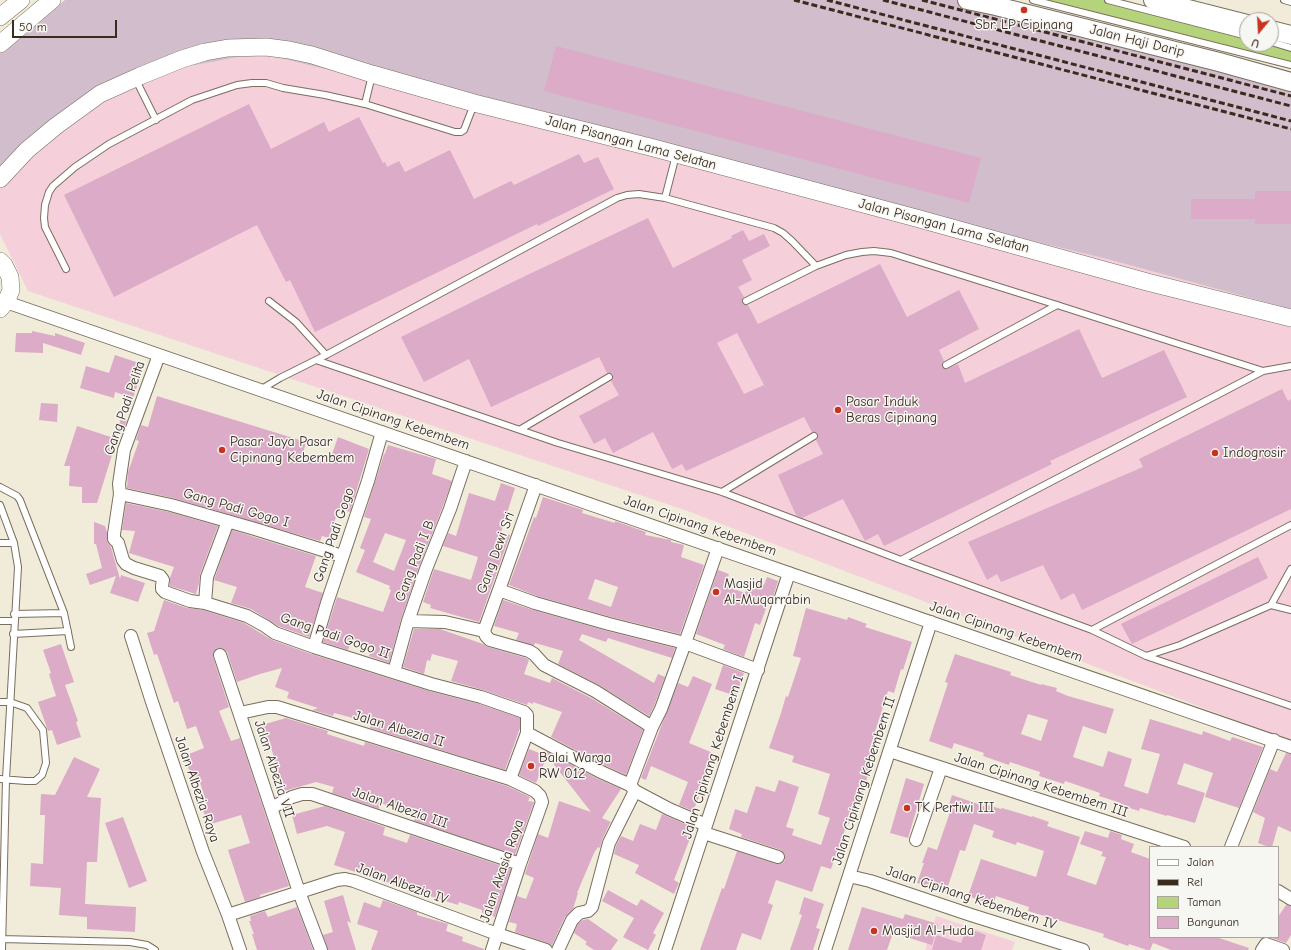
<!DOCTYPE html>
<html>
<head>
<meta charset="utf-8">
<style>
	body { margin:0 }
	#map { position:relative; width:1291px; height:950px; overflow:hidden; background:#f0ecd9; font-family:"Comic Neue",sans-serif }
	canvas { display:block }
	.legend { position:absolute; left:1149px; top:846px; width:130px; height:92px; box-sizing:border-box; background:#f6f6f2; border:1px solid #aba49d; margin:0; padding:5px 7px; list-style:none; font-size:12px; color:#3b2a1e }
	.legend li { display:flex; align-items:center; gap:8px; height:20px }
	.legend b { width:20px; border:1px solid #aba49d }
	.north { position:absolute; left:1239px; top:12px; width:40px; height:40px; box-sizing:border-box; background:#f6f6f2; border:1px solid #aba49d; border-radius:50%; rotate:198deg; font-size:11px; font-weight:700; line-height:16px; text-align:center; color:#3b2a1e }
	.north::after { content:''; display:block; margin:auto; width:14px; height:18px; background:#c8321e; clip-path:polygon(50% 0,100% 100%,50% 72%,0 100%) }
	.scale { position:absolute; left:12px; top:20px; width:105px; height:18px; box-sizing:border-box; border:2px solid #3b2a1e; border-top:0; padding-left:5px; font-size:12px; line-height:14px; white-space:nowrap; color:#3b2a1e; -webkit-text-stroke:3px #f6f6f2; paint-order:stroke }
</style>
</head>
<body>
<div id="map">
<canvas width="1291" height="950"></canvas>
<ul class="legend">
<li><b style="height:5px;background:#fff"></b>Jalan</li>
<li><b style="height:5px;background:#3b2a1e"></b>Rel</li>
<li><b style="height:11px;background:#b5d37a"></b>Taman</li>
<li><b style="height:11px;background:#dcabc7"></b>Bangunan</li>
</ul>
<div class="north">U</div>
<div class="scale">50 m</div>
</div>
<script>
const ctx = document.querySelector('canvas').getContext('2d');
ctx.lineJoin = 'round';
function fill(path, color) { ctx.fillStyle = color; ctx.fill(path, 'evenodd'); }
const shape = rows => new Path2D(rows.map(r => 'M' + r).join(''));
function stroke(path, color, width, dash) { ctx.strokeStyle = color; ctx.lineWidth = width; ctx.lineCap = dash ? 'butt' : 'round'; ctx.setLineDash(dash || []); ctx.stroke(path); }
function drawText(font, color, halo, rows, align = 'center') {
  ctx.font = font + ' "Comic Neue",sans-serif'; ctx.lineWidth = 3; ctx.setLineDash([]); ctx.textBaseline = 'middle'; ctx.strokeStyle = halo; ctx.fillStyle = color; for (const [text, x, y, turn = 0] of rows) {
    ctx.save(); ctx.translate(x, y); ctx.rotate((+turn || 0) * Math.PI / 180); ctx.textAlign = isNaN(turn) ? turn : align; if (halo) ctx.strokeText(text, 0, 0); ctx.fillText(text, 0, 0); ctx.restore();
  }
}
fill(shape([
	[259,53,1107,259,1291,309,1291,744,1266,732,685,510,28,291,0,234,0,175,97,96,180,68],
	[936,916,1015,942,1012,950,925,950]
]), '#f5cfda');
fill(shape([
	[65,0,967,0,1291,84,1291,309,1107,259,259,53,180,68,97,96,0,175,0,53]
]), '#d1bdcb');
fill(shape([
	[1035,0,1109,0,1247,36,1247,44,1271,44,1291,47,1291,65]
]), '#b5d37a');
fill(shape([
	[556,46,981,158,969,203,544,91],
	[249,104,271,149,324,122,329,132,359,117,383,163,385,162,387,167,399,161,405,172,450,150,474,199,511,181,514,185,579,154,584,163,598,157,614,189,538,226,537,224,315,332,290,280,286,282,257,225,114,297,64,195],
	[1255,191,1291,191,1291,224,1255,224,1255,219,1191,219,1191,199,1255,199],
	[648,218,673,268,732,238,731,236,743,230,749,241,764,234,770,246,742,260,752,280,738,287,744,297,742,300,742,303,745,305,748,305,758,324,880,264,907,317,959,290,979,329,939,350,944,361,942,363,942,367,946,369,958,364,965,383,1079,329,1102,378,1164,350,1187,397,1050,461,1052,464,884,546,878,534,865,541,843,499,802,518,796,515,778,475,823,454,816,440,818,438,818,434,816,432,812,432,804,417,686,471,682,464,672,469,653,432,613,453,605,438,594,444,579,416,619,395,611,381,613,379,613,375,611,373,607,373,599,357,491,407,469,359,424,382,401,337,523,277],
	[737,333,764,385,744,394,717,343],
	[32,331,55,336,55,333,85,343,81,355,43,343,43,353,15,352,16,333,32,333],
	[115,355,142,364,138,377,140,378,133,398,115,392,114,398,80,388,86,366,109,373],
	[1282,389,1288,401,1291,399,1291,509,1082,610,1074,593,1061,600,1043,565,1001,582,997,574,987,580,968,542,1143,467,1139,459],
	[157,396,306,442,303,454,329,463,338,437,369,449,350,512,339,508,329,538,322,536,320,541,173,498,127,488,128,472,139,441,136,440,141,425,148,427],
	[41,403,58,404,57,422,39,420],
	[121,418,127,420,121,435,116,434],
	[77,426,117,439,97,503,82,503,82,487,69,486,70,466,64,466],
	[388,445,436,459,432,474,452,481,443,506,419,567,401,619,389,663,369,656,372,647,352,639,348,650,323,642,337,597,383,612,391,590,389,589,390,586,356,572,365,550,360,548,371,519,364,517,384,454,385,454],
	[385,533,406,540,394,571,373,562],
	[501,483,515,488,501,532,510,535,479,622,430,608,431,605,423,602,434,569,471,580,478,557,443,546,448,533,456,536,469,493,495,501],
	[543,497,583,510,582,513,615,523,615,521,646,532,645,535,671,540,671,542,684,545,681,557,704,565,680,634,611,617,537,596,509,585,534,517,536,518],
	[595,579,618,587,611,607,588,599],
	[126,503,169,512,218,526,200,574,199,583,196,594,170,586,170,578,174,567,129,553,135,531,122,530],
	[94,522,105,526,107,532,107,542,111,547,120,579,121,575,145,583,138,602,110,593,116,576,90,585,86,574,102,568,96,544,94,544],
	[232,530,316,556,305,587,323,593,309,637,278,626,251,609,231,603,237,587,214,580],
	[1258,557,1268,578,1132,644,1121,624],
	[718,570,729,574,725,586,745,593,750,579,764,585,767,577,778,581,771,604,768,603,760,625,755,623,744,657,723,649,725,645,696,634],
	[164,600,187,608,203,610,244,623,272,640,311,654,429,691,479,704,520,718,520,728,505,770,370,728,371,725,365,722,365,721,334,713,333,716,312,710,318,708,287,698,289,692,275,687,282,668,260,674,237,682,227,652,222,648,217,648,213,653,213,657,229,707,219,711,231,741,240,738,289,886,260,895,260,897,245,902,228,850,250,843,241,815,208,825,202,807,207,805,198,776,192,778,184,756,204,748,196,726,187,729,178,701,174,703,157,654,154,655,147,633,154,631],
	[503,600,533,610,607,631,675,648,672,658,608,638,606,642,582,634,579,640,654,683,658,674,665,677,654,706,649,716,599,685,558,664,563,651,535,643,534,646,516,640,519,633,494,626],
	[806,608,847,620,848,617,867,624,865,627,912,642,903,670,901,669,894,693,888,691,869,751,874,753,867,775,868,775,860,801,857,800,849,824,847,824,831,869,821,866,812,892,776,880,768,903,773,905,761,940,742,933,736,950,700,950,722,888,724,889,737,851,776,864,783,863,785,860,785,855,781,850,741,837,742,834,729,829,735,809,747,813,756,786,775,792,779,780,799,787,786,827,794,829,792,835,821,845,830,818,818,814,830,774,792,762,794,756,769,748,781,713,786,696,788,697,801,658,793,656],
	[414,629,440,629,483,644,488,647,526,658,529,660,524,674,550,683,552,678,591,698,643,730,626,775,602,764,551,737,562,712,533,702,533,704,528,702,527,705,483,690,451,681,458,661,432,654,430,661,427,660,424,674,403,667],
	[61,644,74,682,65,685,78,721,76,722,81,737,57,745,52,730,48,731,38,702,56,696,49,674,51,673,43,650],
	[955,654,1011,672,1010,675,1041,685,1041,684,1057,688,1056,691,1068,696,1114,709,1106,734,1083,726,1073,757,1103,767,1108,751,1132,759,1124,786,1148,794,1160,754,1141,749,1150,719,1202,735,1203,731,1230,741,1232,737,1263,747,1239,808,1205,797,1213,773,1184,763,1177,784,1205,793,1195,823,1167,815,1167,816,1140,808,1139,811,1120,805,1121,803,1099,796,1100,793,1065,781,1064,784,1039,776,1040,772,1010,762,1009,765,983,756,984,753,954,743,952,749,929,741,948,683,945,682],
	[1028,714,1048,720,1041,741,1021,734],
	[723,665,744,673,736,696,715,689],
	[693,676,712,684,689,743,713,753,696,796,699,797,693,811,679,805,688,782,651,766,646,780,641,778,678,683,688,687],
	[286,718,328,731,327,734,364,746,365,742,507,786,530,797,528,801,534,802,515,855,414,821,416,816,408,814,409,812,380,803,379,809,332,793,334,787,316,782,284,791,268,737,266,738,262,725],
	[529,749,547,756,536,783,519,775],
	[546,751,596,778,621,789,602,818,611,822,610,823,602,840,600,848,598,847,594,853,577,893,578,893,573,909,565,917,552,945,548,943,515,932,517,924,509,922,517,896,526,899,534,878,525,874,538,834,548,838,559,801,591,812,545,753],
	[1286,753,1291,754,1291,832,1278,826,1272,847,1269,847,1258,843,1265,818,1253,812,1270,769,1277,772],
	[74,757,100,769,87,797,101,798,97,862,87,862,85,904,136,907,135,932,87,929,87,917,59,915,61,888,30,886,31,863,43,864,45,815,40,815,41,794,55,795],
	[906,778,924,784,908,838,890,833],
	[952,795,984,806,985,804,1001,809,1002,808,1032,817,1032,816,1049,822,1047,826,1080,837,1067,875,1096,885,1106,857,1101,856,1103,852,1080,844,1085,831,1108,838,1110,831,1122,835,1121,839,1134,844,1131,852,1150,859,1150,937,1216,937,1249,948,1248,950,1171,950,1153,943,1150,950,1147,950,1129,944,1128,946,1103,937,1104,934,1028,911,1029,907,996,896,993,905,968,896,981,859,1036,877,1044,851,1017,842,1016,845,992,837,994,831,974,824,965,851,960,850,946,892,917,883,924,863,922,863,928,847,937,850,950,812,947,811],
	[325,806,385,827,383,835,407,843,410,835,511,869,495,917,482,913,482,910,459,902,458,905,334,865,345,832,327,826,297,834,292,815],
	[662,814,694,828,674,880,679,883,674,894,635,873,639,865,614,854,616,846,621,836,633,841,640,824,656,830],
	[123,817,147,881,129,888,105,823],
	[608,890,637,906,641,899,664,913,653,933,656,935,648,950,623,937,634,918,602,901],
	[343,895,351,923,347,921,356,950,328,950,323,935,333,932,324,901],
	[804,897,824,904,816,928,820,929,813,950,790,950,802,915,799,914],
	[383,900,417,912,417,915,448,924,446,931,463,937,462,941,484,949,484,950,371,950,378,931,357,924,364,902,380,908],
	[1286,905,1291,906,1291,935,1286,943,1269,937,1278,937,1278,917],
	[297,907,313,950,257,950,252,934,254,934,249,921,251,921,250,916,265,911,268,917],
	[862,907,903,919,905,914,938,924,932,945,893,933,887,950,848,950],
	[588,919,618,940,611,950,594,950,585,944,587,942,574,933,578,924,583,920],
	[967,928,986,935,981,950,932,950,936,935,961,943]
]), '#dcabc7');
const lane = shape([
	[1033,0,1291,65],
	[1108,0,1247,36],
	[1284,0,1291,2],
	[1271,42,1291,48],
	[136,80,156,120],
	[365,104,372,75],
	[665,198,676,155],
	[66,269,45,227,44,218,45,205,49,192,53,186,75,167,109,144,192,100,237,85,252,83,266,83,283,88,325,95,365,104,455,132,461,132,464,130,474,104],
	[269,301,296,322,326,355],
	[746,301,816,266],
	[316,360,558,443,722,492,901,560],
	[946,365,1057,305],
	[260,390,280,378,326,355,617,198,627,195,639,194,665,198,774,228,783,233,792,241,816,266,846,255,862,252,874,251,891,253,1057,305,1263,371],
	[521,429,609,377],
	[0,487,17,496,20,500,64,613,71,647],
	[722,492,814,436],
	[0,505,14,543,18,567,6,779,2,950],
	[0,543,14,543],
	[1271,605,1291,569],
	[1291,610,1271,605,1180,645,1146,656,1291,706],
	[14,614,64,613],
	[0,621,14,621],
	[1092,630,1291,525],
	[13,634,68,631],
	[1146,656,1092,630,901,560,1263,371,1291,366],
	[0,702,10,702,27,708,43,730,46,763,42,775,35,781,26,781,0,779],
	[0,939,130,942,147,945,155,950]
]);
const street = shape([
	[6,302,1291,747],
	[159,355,124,450,119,484,120,494,114,534,114,539,118,543,123,560,126,564,134,568,160,576,163,580,162,586,162,589,165,592,190,601,205,603,247,616,265,626,275,633,314,647,431,684,481,697,524,712,527,715,527,733,510,779],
	[120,494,171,505,255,529,342,556],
	[499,590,535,603,609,624,685,643,758,670],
	[205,603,207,577,228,521],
	[408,621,445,622,484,631,486,636,490,640,529,651,534,654,544,665,595,691,652,727,630,785],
	[484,631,499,590,536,485],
	[131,636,152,702,203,852,228,915,240,950],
	[314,647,327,603,368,481,382,432],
	[220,655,299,892,321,950],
	[394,672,408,621,426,569,450,509,466,461],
	[240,713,268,707,277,707,510,779,535,791,540,796,542,802,520,864,492,950],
	[652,727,661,709,685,643,718,548],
	[527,733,599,771,630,785,635,791,669,809,706,825],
	[890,751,1184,847],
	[271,808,292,797,302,794,312,794,520,864],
	[704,833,778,857],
	[916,840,941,768],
	[1231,847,1274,740],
	[849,876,870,881,971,915,1083,950],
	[1278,891,1291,899],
	[228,915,337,880,345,879,354,881,497,934,546,950],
	[558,950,572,920,579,913,588,911,592,907,609,843,635,791],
	[665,950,789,573],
	[825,950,931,622],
	[1262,950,1266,944,1283,950]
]);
const secondary = shape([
	[0,17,21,0],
	[0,44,52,0],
	[0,179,27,150,56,126,100,94,140,76,182,59,205,52,228,48,266,47,289,50,312,55,372,74,474,103,650,147,916,218,1147,282,1291,318],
	[0,261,4,265,10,277,11,290,6,302,0,309]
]);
const primary = shape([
	[967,0,996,6,1219,62,1291,82],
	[1153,0,1247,24],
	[1271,30,1291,35]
]);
stroke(lane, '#7a6e5f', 8);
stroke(street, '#7a6e5f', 14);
stroke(secondary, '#7a6e5f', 18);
stroke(primary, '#7a6e5f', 20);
stroke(lane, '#fff', 6);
stroke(street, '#fff', 12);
stroke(secondary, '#fff', 17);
stroke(primary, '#fff', 18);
stroke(shape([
	[794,0,1291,129],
	[827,0,1291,121],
	[883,0,1291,106],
	[922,0,1291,96]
]), '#3b2a1e', 3, [6, 3]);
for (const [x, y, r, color] of [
	[1024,10,4,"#c8321e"],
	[838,410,4,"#c8321e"],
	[222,450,4,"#c8321e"],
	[1215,453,4,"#c8321e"],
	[716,592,4,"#c8321e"],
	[531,766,4,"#c8321e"],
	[907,808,4,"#c8321e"],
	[874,931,4,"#c8321e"]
]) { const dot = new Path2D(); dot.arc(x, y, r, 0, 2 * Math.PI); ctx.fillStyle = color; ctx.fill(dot); stroke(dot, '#f6f6f2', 1.5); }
drawText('14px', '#3b2a1e', '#f6f6f2', [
	["Sbr. LP Cipinang",1024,25,"center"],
	["Pasar Induk",846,402],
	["Beras Cipinang",846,418],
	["Pasar Jaya Pasar",230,442],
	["Cipinang Kebembem",230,458],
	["Indogrosir",1223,453],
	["Masjid",724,584],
	["Al-Muqarrabin",724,600],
	["Balai Warga",539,758],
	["RW 012",539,774],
	["TK Pertiwi III",915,808],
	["Masjid Al-Huda",882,931]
], 'left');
drawText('14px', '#3b2a1e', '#f6f6f2', [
	["Jalan Haji Darip",1137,41,14],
	["Jalan Pisangan Lama Selatan",631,143,15],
	["Jalan Pisangan Lama Selatan",944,226,15],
	["Gang Padi Pelita",125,408,-71],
	["Jalan Cipinang Kebembem",393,420,19],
	["Gang Padi Gogo I",236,508,16],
	["Jalan Cipinang Kebembem",700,526,19],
	["Gang Padi Gogo",334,535,-71],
	["Gang Dewi Sri",496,553,-70],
	["Gang Padi I B",415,561,-69],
	["Jalan Cipinang Kebembem",1006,632,19],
	["Gang Padi Gogo II",335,636,19],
	["Jalan Albezia II",399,729,17],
	["Jalan Cipinang Kebembem I",713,757,-72],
	["Jalan Albezia VII",274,769,72],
	["Jalan Cipinang Kebembem II",864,781,-72],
	["Jalan Cipinang Kebembem III",1041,785,18],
	["Jalan Albezia Raya",197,789,71],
	["Jalan Albezia III",400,808,19],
	["Jalan Akasia Raya",502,871,-71],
	["Jalan Albezia IV",402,884,20],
	["Jalan Cipinang Kebembem IV",971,898,18]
]);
</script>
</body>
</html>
